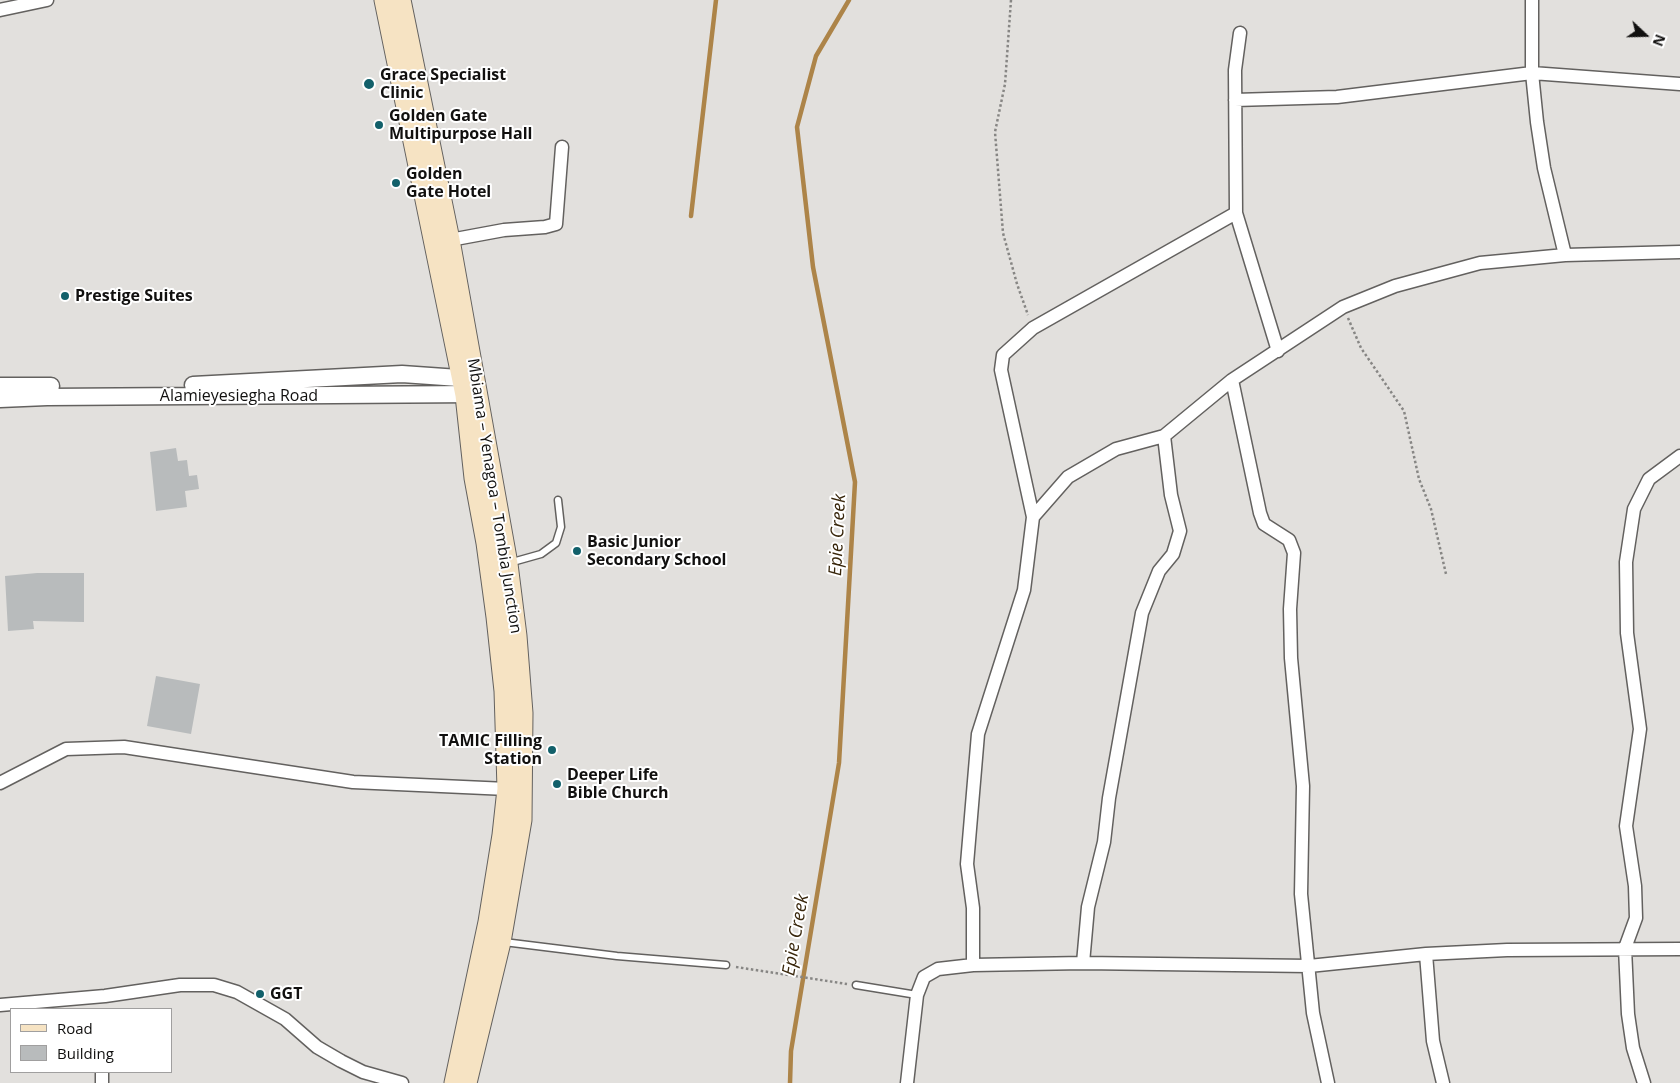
<!DOCTYPE html>
<html>
<head>
<meta charset="utf-8">
<style>
	body { margin:0 }
	#map { position:relative; width:1680px; height:1083px; overflow:hidden; background:#e2e0dd; font-family:"Open Sans",sans-serif }
	canvas { display:block }
	.legend { position:absolute; left:10px; top:1008px; width:162px; height:65px; box-sizing:border-box; background:#fff; border:1px solid #a09f9f; margin:0; padding:6px 9px; list-style:none; font-size:15px; color:#11100f }
	.legend li { display:flex; align-items:center; gap:10px; height:25px }
	.legend b { width:25px; border:1px solid #a09f9f }
	.north { position:absolute; left:1620px; top:10px; width:50px; height:50px; -webkit-text-stroke:4px #fff; paint-order:stroke; rotate:111deg; font-size:14px; font-weight:700; line-height:20px; text-align:center; color:#11100f }
	.north::after { content:''; display:block; margin:auto; width:18px; height:22px; background:#11100f; clip-path:polygon(50% 0,100% 100%,50% 72%,0 100%) }
</style>
</head>
<body>
<div id="map">
<canvas width="1680" height="1083"></canvas>
<ul class="legend">
<li><b style="height:6px;background:#f6e3c3"></b>Road</li>
<li><b style="height:14px;background:#b8bbbc"></b>Building</li>
</ul>
<div class="north">N</div>
</div>
<script>
const ctx = document.querySelector('canvas').getContext('2d');
ctx.lineJoin = 'round';
const shape = rows => new Path2D(rows.map(r => 'M' + r).join(''));
function stroke(path, color, width, dash) { ctx.strokeStyle = color; ctx.lineWidth = width; ctx.lineCap = dash ? 'butt' : 'round'; ctx.setLineDash(dash || []); ctx.stroke(path); }
function fill(path, color) { ctx.fillStyle = color; ctx.fill(path, 'evenodd'); }
function drawText(font, color, halo, rows, align = 'center') {
  ctx.font = font + ' "Open Sans",sans-serif'; ctx.lineWidth = 4; ctx.setLineDash([]); ctx.textBaseline = 'middle'; ctx.strokeStyle = halo; ctx.fillStyle = color; for (const [text, x, y, turn = 0] of rows) {
    ctx.save(); ctx.translate(x, y); ctx.rotate((+turn || 0) * Math.PI / 180); ctx.textAlign = isNaN(turn) ? turn : align; if (halo) ctx.strokeText(text, 0, 0); ctx.fillText(text, 0, 0); ctx.restore();
  }
}
stroke(shape([
	[691,216,716,0],
	[790,1083,791,1051,839,763,855,482,813,267,797,127,816,56,849,0]
]), '#ad8448', 4.5);
fill(shape([
	[176,448,178,461,187,460,189,476,197,475,199,489,185,491,187,507,156,511,150,452],
	[37,573,84,573,84,622,33,621,34,629,8,631,5,576],
	[156,676,200,684,191,734,147,726]
]), '#b8bbbc');
const service = shape([
	[509,563,541,554,556,543,561,527,558,500],
	[504,942,617,956,726,965],
	[856,985,917,995]
]);
const minor = shape([
	[1532,0,1532,73,1537,122,1544,168,1565,255],
	[0,10,47,0],
	[1240,33,1235,70,1236,213,1278,351],
	[1235,100,1337,97,1532,73,1680,84],
	[450,240,504,230,545,227,556,224,562,147],
	[1232,380,1260,513,1264,524,1289,540,1294,553,1290,609,1291,658,1303,786,1301,894,1313,1013,1328,1083],
	[1033,517,1068,477,1116,449,1164,436,1232,380,1343,307,1395,286,1480,263,1565,255,1680,252],
	[0,783,66,749,124,747,353,782,507,789],
	[1426,954,1433,1041,1443,1083],
	[1083,963,1088,907,1104,842,1109,798,1142,613,1159,571,1173,554,1180,531,1171,495,1164,436],
	[973,965,973,908,967,864,978,734,1024,590,1033,517,1001,370,1003,355,1033,328,1236,213],
	[0,1005,105,996,180,985,214,985,237,992,285,1019,317,1047,341,1061,363,1072,402,1083],
	[102,1083,102,1072],
	[907,1083,917,995,924,977,938,969,973,965,1083,963,1309,966,1426,954,1507,950,1680,949],
	[1644,1083,1633,1048,1628,1014,1625,948,1636,918,1635,886,1626,826,1640,729,1627,633,1626,562,1634,509,1649,479,1680,456]
]);
const tertiary = shape([
	[193,385,402,374,473,379],
	[0,386,51,386],
	[0,399,47,397,478,394]
]);
const secondary = shape([
	[384,0,465,395,474,478,486,543,496,617,504,691,507,789,502,835,488,922,454,1083],
	[401,0,450,240,508,564,517,636,523,713,522,820,501,942,467,1083]
]);
stroke(service, '#63615f', 9);
stroke(minor, '#63615f', 15);
stroke(tertiary, '#63615f', 19);
stroke(secondary, '#63615f', 21);
stroke(shape([
	[1011,0,1005,84,995,132,1003,233,1017,284,1028,315],
	[1348,318,1361,348,1404,411,1419,479,1431,509,1446,574],
	[736,967,847,984]
]), '#878684', 2.5, [2.5, 2.5]);
stroke(service, '#fff', 6);
stroke(minor, '#fff', 12);
stroke(tertiary, '#fff', 16);
stroke(secondary, '#f6e3c3', 19);
for (const [x, y, r, color] of [
	[369,84,6,"#12606a"],
	[379,125,5,"#12606a"],
	[396,183,5,"#12606a"],
	[65,296,5,"#12606a"],
	[577,551,5,"#12606a"],
	[552,750,5,"#12606a"],
	[557,784,5,"#12606a"],
	[260,994,5,"#12606a"]
]) { const dot = new Path2D(); dot.arc(x, y, r, 0, 2 * Math.PI); ctx.fillStyle = color; ctx.fill(dot); stroke(dot, '#fff', 2); }
drawText('bold 16px', '#11100f', '#fff', [
	["Grace Specialist",380,75],
	["Clinic",380,93],
	["Golden Gate",389,116],
	["Multipurpose Hall",389,134],
	["Golden",406,174],
	["Gate Hotel",406,192],
	["Prestige Suites",75,296],
	["Basic Junior",587,542],
	["Secondary School",587,560],
	["TAMIC Filling",542,741,"right"],
	["Station",542,759,"right"],
	["Deeper Life",567,775],
	["Bible Church",567,793],
	["GGT",270,994]
], 'left');
drawText('16px', '#11100f', '#fff', [
	["Alamieyesiegha Road",239,396],
	["Mbiama – Yenagoa – Tombia Junction",494,496,81]
]);
drawText('italic 18px', '#38260b', '#fff', [
	["Epie Creek",838,535,-87],
	["Epie Creek",796,935,-80]
]);
</script>
</body>
</html>
